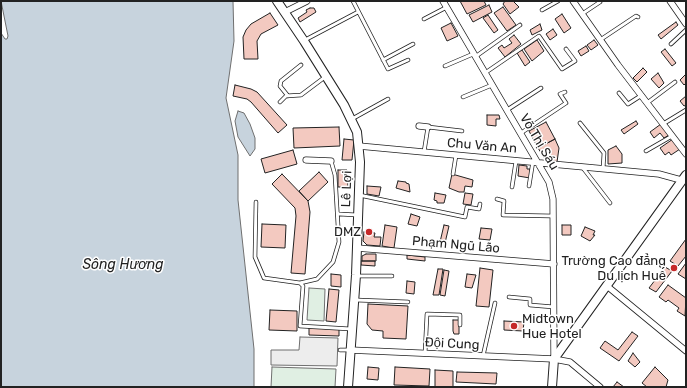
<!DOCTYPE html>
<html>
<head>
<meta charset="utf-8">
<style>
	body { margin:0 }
	#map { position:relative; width:687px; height:388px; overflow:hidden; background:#fff; font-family:Rubik,sans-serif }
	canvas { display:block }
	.frame { position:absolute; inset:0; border:2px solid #222; pointer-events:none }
</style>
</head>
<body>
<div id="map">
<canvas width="687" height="388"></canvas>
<div class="frame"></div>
</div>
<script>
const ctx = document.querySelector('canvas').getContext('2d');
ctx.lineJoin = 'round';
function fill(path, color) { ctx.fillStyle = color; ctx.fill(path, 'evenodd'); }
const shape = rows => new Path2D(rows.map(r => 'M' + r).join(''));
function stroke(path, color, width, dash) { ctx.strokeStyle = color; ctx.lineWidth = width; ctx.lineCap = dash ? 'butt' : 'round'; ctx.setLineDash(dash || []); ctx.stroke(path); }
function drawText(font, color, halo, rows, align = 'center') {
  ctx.font = font + ' Rubik,sans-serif'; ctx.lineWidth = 3; ctx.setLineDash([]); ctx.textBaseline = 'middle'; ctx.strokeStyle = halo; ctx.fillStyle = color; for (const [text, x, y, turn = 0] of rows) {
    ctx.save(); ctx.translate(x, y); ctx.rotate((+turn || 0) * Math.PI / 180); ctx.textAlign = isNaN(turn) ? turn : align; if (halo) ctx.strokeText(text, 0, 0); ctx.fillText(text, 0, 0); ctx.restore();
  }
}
const green = shape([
	[309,288,325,289,324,321,307,320,309,288],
	[272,367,336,369,335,387,271,387,272,367]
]);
fill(green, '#e0efe3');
stroke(green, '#6f6f6f', 1);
const parking = shape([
	[300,337,338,338,337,366,271,365,271,350,299,350,300,337]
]);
fill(parking, '#ededed');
stroke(parking, '#6f6f6f', 1);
const water = shape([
	[1,1,233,1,234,41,226,98,238,155,238,200,254,349,254,387,1,387,1,33,5,39,7,39,8,36,1,1],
	[238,111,244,113,250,124,255,138,255,149,250,156,238,137,235,121,238,111]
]);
fill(water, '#c7d3dd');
stroke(water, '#6f6f6f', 1);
const building = shape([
	[460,1,484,1,486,5,467,14,460,1],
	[505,1,513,1,519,7,510,14,503,4,505,1],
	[489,5,492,12,473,22,469,15,489,5],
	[503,7,516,25,507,31,494,13,503,7],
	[310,8,314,8,316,12,300,22,298,18,307,12,306,10,310,8],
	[270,13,278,25,261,34,257,41,258,59,244,59,243,37,246,30,251,24,270,13],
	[562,14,571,28,564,33,555,19,562,14],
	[488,15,498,30,494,33,483,18,488,15],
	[676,22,678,25,661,39,658,35,676,22],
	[451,23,458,36,447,41,441,28,451,23],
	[540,24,542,30,532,35,530,30,540,24],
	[553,29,557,35,550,40,546,34,553,29],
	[514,35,521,44,505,57,498,48,502,45,504,48,512,43,509,39,514,35],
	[537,40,544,51,532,61,524,49,537,40],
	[594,40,598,45,591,50,587,45,594,40],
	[586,46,589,51,581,56,578,51,586,46],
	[665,49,676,63,672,66,661,52,665,49],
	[522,50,530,62,525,66,517,53,522,50],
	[643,68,647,72,637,82,633,78,643,68],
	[658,73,664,83,659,88,651,79,658,73],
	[686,74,686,83,684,85,680,80,686,74],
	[235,85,251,89,257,92,287,125,278,133,251,102,247,99,233,96,235,85],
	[686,96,686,105,684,106,680,101,686,96],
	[487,115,499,115,500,119,496,119,496,126,487,125,487,115],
	[636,121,638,124,624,134,621,130,636,121],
	[546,122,555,139,538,148,529,131,546,122],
	[661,124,669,135,664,138,660,133,654,138,650,132,661,124],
	[339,127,340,146,294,148,293,128,339,127],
	[344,139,354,140,352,160,342,160,344,139],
	[555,139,559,148,557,162,545,159,538,148,555,139],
	[673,139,680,149,671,155,669,152,665,155,660,148,673,139],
	[616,146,622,154,622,163,608,164,608,150,616,146],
	[293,150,297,164,265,173,261,159,293,150],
	[519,165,527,166,527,169,530,169,530,178,518,176,519,165],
	[338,170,347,170,348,187,338,187,338,170],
	[319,172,328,182,308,201,299,191,319,172],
	[282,174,308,201,310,212,305,274,291,273,296,216,295,208,272,184,282,174],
	[452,174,473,180,472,187,465,186,464,192,459,192,449,188,452,174],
	[398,181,406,182,406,183,409,184,410,192,396,188,398,181],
	[367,186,381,187,379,196,367,194,367,186],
	[435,193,446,195,444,203,437,203,437,201,434,200,435,193],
	[465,193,473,194,471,205,463,204,465,193],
	[411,214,420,217,417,226,408,224,411,214],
	[262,224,286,225,285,248,261,247,262,224],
	[385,225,397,227,394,248,382,246,385,225],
	[444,225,449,226,445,243,440,242,444,225],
	[562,225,571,225,571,235,562,235,562,225],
	[585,227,595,231,593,235,595,235,590,241,581,236,585,227],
	[481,228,492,229,490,240,479,239,481,228],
	[364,232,375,233,374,237,381,237,380,246,367,245,363,241,364,232],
	[686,239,686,256,678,266,670,261,686,239],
	[366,254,376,254,376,261,362,261,362,256,366,254],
	[407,255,425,257,425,261,407,259,407,255],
	[361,261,375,261,375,266,361,265,361,261],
	[686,263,686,279,678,274,686,263],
	[665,267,672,271,656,292,649,288,665,267],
	[480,268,493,270,489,307,476,306,480,268],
	[438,269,443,269,439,295,433,295,438,269],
	[444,270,449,271,445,296,440,295,444,270],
	[331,274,341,275,341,287,331,286,331,274],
	[467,274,476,275,472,288,465,287,467,274],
	[407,281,415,282,414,294,406,293,407,281],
	[668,285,686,298,685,316,677,311,679,308,668,300,666,302,659,297,668,285],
	[329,289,339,290,336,322,326,321,329,289],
	[368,304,408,306,406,339,383,338,383,331,372,330,367,324,368,304],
	[270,310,297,311,297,331,269,330,270,310],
	[453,320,459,320,459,334,454,334,453,331,453,320],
	[504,321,524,322,523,331,504,330,504,321],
	[309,328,339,329,339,336,309,335,309,328],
	[632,332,638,336,619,361,600,348,605,341,618,350,632,332],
	[633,353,640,362,635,367,628,361,633,353],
	[368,367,379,368,378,380,367,379,368,367],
	[395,367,430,369,429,386,394,385,395,367],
	[655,367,668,380,666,387,647,387,642,383,655,367],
	[435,370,453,371,453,387,435,387,435,370],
	[457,372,497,373,496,384,456,382,457,372],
	[617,382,624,387,613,387,617,382]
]);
fill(building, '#f3c9c0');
stroke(building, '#222', 1);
const lane = shape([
	[353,1,388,69,408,60],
	[542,10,558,1],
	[582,14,600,2],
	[424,19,447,7],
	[305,40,358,12],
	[600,40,636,16,638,17],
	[671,44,686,30],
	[475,57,520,25],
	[383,60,413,44],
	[445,66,473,54],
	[485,73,539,36,562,69,575,61,566,49],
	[619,93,628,104,642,95],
	[288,96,280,86,281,81,301,65],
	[463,97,492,85],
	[280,102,286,96,301,95,325,77],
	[647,103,675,82],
	[507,110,541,88],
	[352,119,388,99],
	[580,123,604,153,603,169],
	[663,124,686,110],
	[521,133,566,103,560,94,565,92],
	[646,151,672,136],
	[424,152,428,127,462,131],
	[583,168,610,203],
	[453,174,456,155],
	[529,186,533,161],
	[512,187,516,161],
	[359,195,465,217,467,207,479,209,480,204],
	[497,199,504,201,503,215,552,216],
	[256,202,255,257,264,278,300,283,317,279,333,262,339,242,335,175,331,161],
	[339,214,357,215],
	[357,276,392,276],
	[300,283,303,286,300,326,351,329],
	[509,297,530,299,530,305,554,307],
	[356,300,408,302],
	[340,350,350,350],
	[425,354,427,314,460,315,460,325],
	[483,356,495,303]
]);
const street = shape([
	[443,1,549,182,553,199,554,359],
	[573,1,618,65,686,154],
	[670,1,686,24],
	[285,12,307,1],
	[419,126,428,127],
	[359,146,659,174,681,180],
	[306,160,331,161],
	[357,248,554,264],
	[607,286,686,351],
	[350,350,554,359,570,362,600,387]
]);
const secondary = shape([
	[277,1,304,41,344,105,357,132,360,162,356,275,348,387],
	[552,387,554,359,686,175]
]);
stroke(lane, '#222', 4.5);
stroke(street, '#222', 7);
stroke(secondary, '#222', 10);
stroke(lane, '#fff', 3);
stroke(street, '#fff', 5.5);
stroke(secondary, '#fff', 8);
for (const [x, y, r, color] of [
	[369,232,4,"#c62828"],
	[674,268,4,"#c62828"],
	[514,326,4,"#c62828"]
]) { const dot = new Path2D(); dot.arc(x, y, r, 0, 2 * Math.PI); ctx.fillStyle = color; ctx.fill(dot); stroke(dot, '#fff', 1.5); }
drawText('13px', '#222', '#fff', [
	["Võ Thị Sáu",539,142,59],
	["Chu Văn An",482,146,5],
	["Lê Lợi",347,189,-88],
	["Phạm Ngũ Lão",456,245,5],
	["Đội Cung",452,344,3]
]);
drawText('13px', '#222', '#fff', [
	["DMZ",361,232],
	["Trường Cao đẳng",666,261],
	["Du lịch Huế",666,276],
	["Midtown",522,319,"left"],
	["Hue Hotel",522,334,"left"]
], 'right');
drawText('italic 14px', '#222', '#fff', [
	["Sông Hương",123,265]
]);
</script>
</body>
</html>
